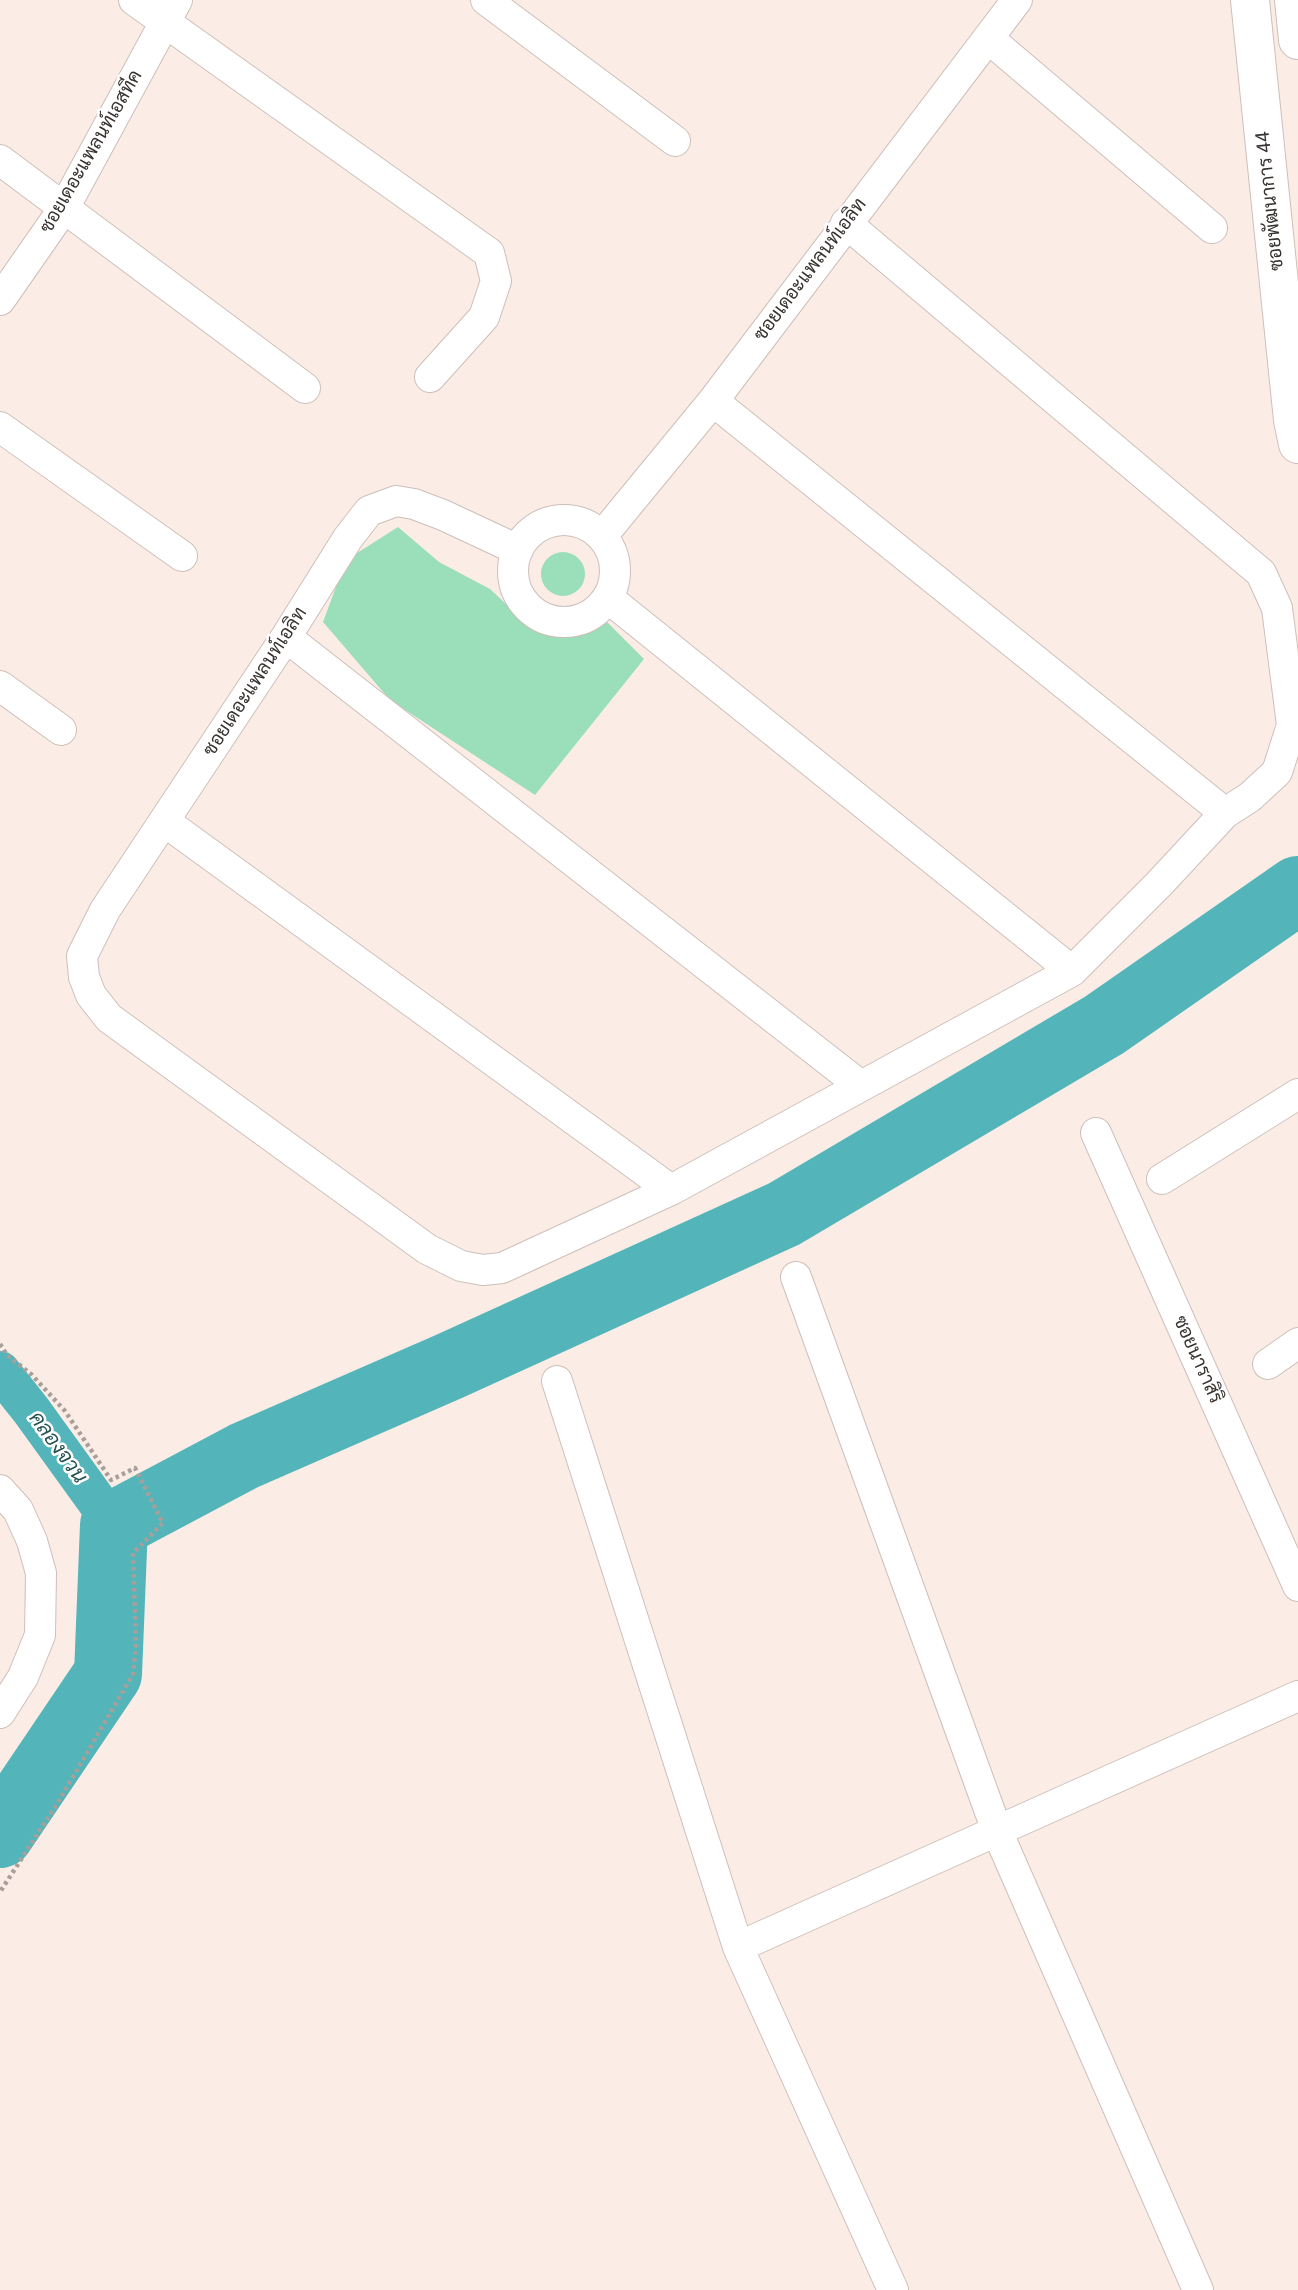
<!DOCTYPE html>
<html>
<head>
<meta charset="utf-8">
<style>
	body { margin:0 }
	canvas { display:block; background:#fbede6 }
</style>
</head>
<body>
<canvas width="1298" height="2290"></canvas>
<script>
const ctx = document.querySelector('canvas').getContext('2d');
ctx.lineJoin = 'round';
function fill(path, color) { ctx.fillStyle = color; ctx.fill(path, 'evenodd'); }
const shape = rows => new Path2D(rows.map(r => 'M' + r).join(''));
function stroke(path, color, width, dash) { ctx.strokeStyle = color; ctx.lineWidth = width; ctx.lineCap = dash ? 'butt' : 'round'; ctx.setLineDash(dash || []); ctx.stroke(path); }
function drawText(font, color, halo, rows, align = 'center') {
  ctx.font = font + ' Roboto,Sarabun,sans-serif'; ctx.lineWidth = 5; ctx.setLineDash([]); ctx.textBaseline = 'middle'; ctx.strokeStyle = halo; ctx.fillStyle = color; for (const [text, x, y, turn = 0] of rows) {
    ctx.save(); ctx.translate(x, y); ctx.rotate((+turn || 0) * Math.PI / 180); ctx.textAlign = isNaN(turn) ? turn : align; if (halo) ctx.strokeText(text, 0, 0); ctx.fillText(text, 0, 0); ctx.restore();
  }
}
fill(shape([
	[398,527,439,562,490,589,527,624,579,630,605,620,644,659,535,795,390,700,323,622,346,560],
	'541 574a22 22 0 1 1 44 0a22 22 0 1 1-44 0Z'
]), '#9bdeba');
stroke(shape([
	[0,1371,31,1410,114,1525]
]), '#53b5ba', 40);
stroke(shape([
	[0,1834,108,1674,114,1525,244,1456,450,1366,784,1214,1104,1025,1298,890]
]), '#53b5ba', 68);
const street = shape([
	[134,0,489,253,496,281,484,317,430,377],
	[486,0,675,141],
	[988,38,1212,228],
	[0,160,305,388],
	[0,300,64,208,177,0],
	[713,401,1225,813],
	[0,427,182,556],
	'513 571a51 51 0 1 1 102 0a51 51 0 1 1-102 0Z',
	[602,536,713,401,1017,0],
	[518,550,443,515,414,504,396,501,369,511,348,538,286,637,105,910,82,956,84,977,91,995,109,1018,427,1249,461,1266,483,1270,502,1268,671,1190,1072,971,1159,884,1225,813,1250,797,1277,772,1292,725,1277,608,1261,573,846,223],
	[608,598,1072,971],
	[286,637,861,1086],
	[0,686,61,730],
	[164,821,671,1190],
	[1096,1133,1298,1586],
	[1162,1179,1298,1094],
	[796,1277,997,1831,1198,2290],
	[1268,1364,1298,1343],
	[557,1381,738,1947,893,2290],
	[0,1490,18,1510,32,1541,41,1573,40,1635,23,1677,0,1713],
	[738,1947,1298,1696]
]);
const secondary = shape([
	[1250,0,1293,420,1298,444],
	[1294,0,1298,40]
]);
stroke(street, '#cdbfb9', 32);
stroke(secondary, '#cdbfb9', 40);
stroke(shape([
	[0,1344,7,1355,32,1375,65,1411,111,1480,135,1468,163,1523,133,1553,136,1647,133,1674,57,1804,0,1892]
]), '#a99f9a', 4.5, [3.5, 3.5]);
stroke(street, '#fff', 30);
stroke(secondary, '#fff', 38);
drawText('19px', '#383330', '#fff', [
	["ซอยเดอะแพลนท์เอสทีค",92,152,-60],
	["ซอยพัฒนาการ 44",1271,201,-96],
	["ซอยเดอะแพลนท์เอลิท",811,270,-53],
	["ซอยเดอะแพลนท์เอลิท",256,682,-57],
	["ซอยนาราสิริ",1197,1360,66]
]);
drawText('italic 21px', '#285456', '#fff', [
	["คลองจวน",57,1448,54]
]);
</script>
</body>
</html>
